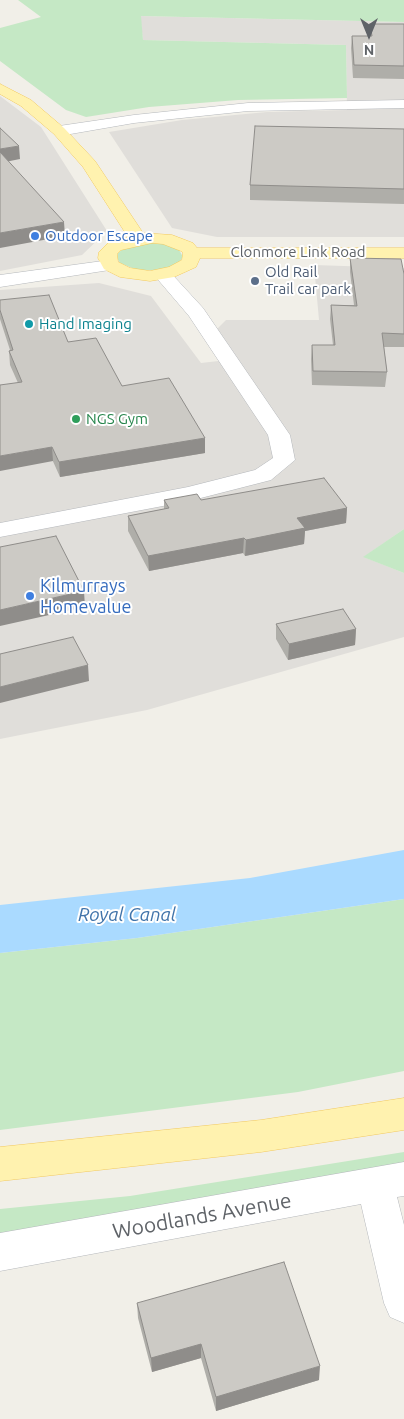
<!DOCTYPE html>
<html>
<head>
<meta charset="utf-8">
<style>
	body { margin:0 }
	#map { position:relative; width:404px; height:1419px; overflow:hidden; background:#f1efe8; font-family:Ubuntu,sans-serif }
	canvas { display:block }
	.north { position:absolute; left:344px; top:10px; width:50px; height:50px; -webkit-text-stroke:4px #fff; paint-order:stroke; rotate:180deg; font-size:14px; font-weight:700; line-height:20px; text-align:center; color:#5f6368 }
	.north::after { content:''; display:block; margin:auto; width:18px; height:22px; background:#5f6368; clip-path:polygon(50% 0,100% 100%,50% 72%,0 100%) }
</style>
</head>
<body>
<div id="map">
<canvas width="404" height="1419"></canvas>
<div class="north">N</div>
</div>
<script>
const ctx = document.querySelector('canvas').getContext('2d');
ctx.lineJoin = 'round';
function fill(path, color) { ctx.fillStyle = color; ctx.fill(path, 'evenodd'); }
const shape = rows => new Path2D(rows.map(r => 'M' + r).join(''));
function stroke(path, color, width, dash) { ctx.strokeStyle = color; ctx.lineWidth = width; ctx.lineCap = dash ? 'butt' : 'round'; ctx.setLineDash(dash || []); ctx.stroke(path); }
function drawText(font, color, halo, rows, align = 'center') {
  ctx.font = font + ' Ubuntu,sans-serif'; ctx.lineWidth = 4; ctx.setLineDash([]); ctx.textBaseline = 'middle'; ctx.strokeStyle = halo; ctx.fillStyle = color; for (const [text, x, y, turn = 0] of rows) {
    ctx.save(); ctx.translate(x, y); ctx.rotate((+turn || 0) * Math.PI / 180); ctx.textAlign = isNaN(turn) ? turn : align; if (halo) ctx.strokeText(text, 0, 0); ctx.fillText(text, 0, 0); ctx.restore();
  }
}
fill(shape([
	[140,16,404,22,404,237,217,237,172,228,109,132,182,120,267,112,347,110,346,45,143,40],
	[0,96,41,127,107,231,82,255,0,271],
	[314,265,404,268,404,529,364,557,404,573,404,637,147,710,0,739,0,290,99,283,151,296,201,363,236,359,214,332,226,320,319,320]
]), '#e0deda');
fill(shape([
	[18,0,404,0,404,22,141,16,143,40,346,45,347,98,238,100,149,107,86,117,66,110,0,61,0,28,41,17],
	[141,243,162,243,178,248,183,257,177,265,160,270,137,270,120,263,117,258,118,253,123,249],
	[404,529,404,573,363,557],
	[404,899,404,1071,298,1092,0,1130,0,953,137,938],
	[404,1152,404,1163,0,1238,0,1209,130,1196]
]), '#c5e8c5');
fill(shape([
	[404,850,404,899,137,938,0,953,0,905,250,878]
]), '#aadaff');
const minor = shape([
	[404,100,404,108,248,111,134,123,59,136,51,131,59,126,134,115,248,103,404,100],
	[110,260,116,261,119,265,116,269,0,287,0,275,110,260],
	[163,270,169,271,203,308,290,435,295,460,271,480,189,501,0,537,0,523,188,487,255,470,273,458,268,435,189,316,154,275,157,271,163,270],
	[404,1162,404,1196,397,1197,404,1225,404,1323,390,1317,384,1303,361,1204,0,1271,0,1233,404,1162]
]);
const major = shape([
	[0,84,31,100,64,128,95,161,143,233,172,235,193,243,197,248,404,248,404,258,200,258,196,267,174,277,150,281,120,277,104,269,98,258,99,252,109,242,128,237,83,167,54,134,21,106,0,94,0,84],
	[152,243,163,244,181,251,183,253,182,260,169,267,150,271,130,268,118,262,117,254,121,250,152,243],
	[404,1098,404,1130,261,1152,0,1181,0,1147,261,1120,404,1098]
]);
stroke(minor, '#b5b8bc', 1);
stroke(major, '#f2c960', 1);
fill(minor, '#fff');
fill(major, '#fff2af');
fill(shape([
	[370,24,404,24,404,79,353,78,351,48,352,36,369,36],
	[404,129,404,204,250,200,250,185],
	[350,258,404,274,404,347,384,347,387,372,385,387,312,385,311,359,312,345,333,345,330,319,331,305,354,305,350,272],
	[0,300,68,342,205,453,60,477,10,365,9,351,10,350,0,319],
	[164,500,201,500,347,508,346,523,305,531,304,544,245,556,243,553,149,571,128,531,128,516,164,509],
	[276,624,356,629,355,645,288,660,276,639],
	[137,1303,319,1380,216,1411,201,1358,152,1372,138,1318]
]), '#afaea9');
fill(shape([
	[19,146,20,159,0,163,0,149],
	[64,222,65,236,0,248,0,233],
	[205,438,205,453,60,477,59,462],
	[52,447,53,461,0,471,0,456],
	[347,508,346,523,305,531,304,544,245,556,246,540,297,518],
	[244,538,243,553,149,571,148,556],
	[84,591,85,607,0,626,0,610],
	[356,629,355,645,288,660,289,644],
	[88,665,89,681,0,703,0,687],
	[201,1344,201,1358,152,1372,151,1358],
	[320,1366,319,1380,216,1411,216,1397]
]), '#8f8d8a');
const building = shape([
	[370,24,404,24,404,66,354,65,352,36,372,36,370,24],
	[255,126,404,129,404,189,250,185,255,126],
	[0,128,19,146,0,149,0,128],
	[0,152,64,222,0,233,0,152],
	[350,258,401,259,404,274,404,334,382,333,387,372,313,371,312,345,335,345,331,305,357,306,350,258],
	[49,295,68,342,96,338,122,386,169,378,205,438,59,462,52,447,0,456,0,385,22,382,9,351,13,350,0,310,0,300,49,295],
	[324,478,347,508,297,518,305,528,246,540,244,538,148,556,128,516,169,508,164,500,197,494,201,500,324,478],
	[56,536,84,591,0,610,0,547,56,536],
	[343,609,356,629,289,644,276,624,343,609],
	[73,637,88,665,0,687,0,654,73,637],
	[284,1262,320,1366,216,1397,201,1344,151,1358,137,1303,284,1262]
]);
fill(building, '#cccac5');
stroke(building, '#8f8d8a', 1);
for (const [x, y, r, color] of [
	[35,236,5,"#3f7fe0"],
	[255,281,5,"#5c6f8a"],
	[29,324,5,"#0f9aa8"],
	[76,419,5,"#2e9e5b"],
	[30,596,5,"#3f7fe0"]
]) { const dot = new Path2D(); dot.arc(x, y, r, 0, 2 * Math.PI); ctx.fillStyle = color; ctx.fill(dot); stroke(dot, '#fff', 2); }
drawText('15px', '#366cbe', '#fff', [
	["Outdoor Escape",45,236]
], 'left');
drawText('15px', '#5f6368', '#fff', [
	["Clonmore Link Road",298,252]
]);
drawText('15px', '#4e5e75', '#fff', [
	["Old Rail",265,272],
	["Trail car park",265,289]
], 'left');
drawText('15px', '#0d838f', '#fff', [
	["Hand Imaging",39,324]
], 'left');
drawText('15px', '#27864d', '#fff', [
	["NGS Gym",86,419]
], 'left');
drawText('18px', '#366cbe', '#fff', [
	["Kilmurrays",40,586],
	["Homevalue",40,607]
], 'left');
drawText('italic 19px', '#4174aa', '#fff', [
	["Royal Canal",127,915]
]);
drawText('21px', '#5f6368', '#fff', [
	["Woodlands Avenue",202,1216,-10]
]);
</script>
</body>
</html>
